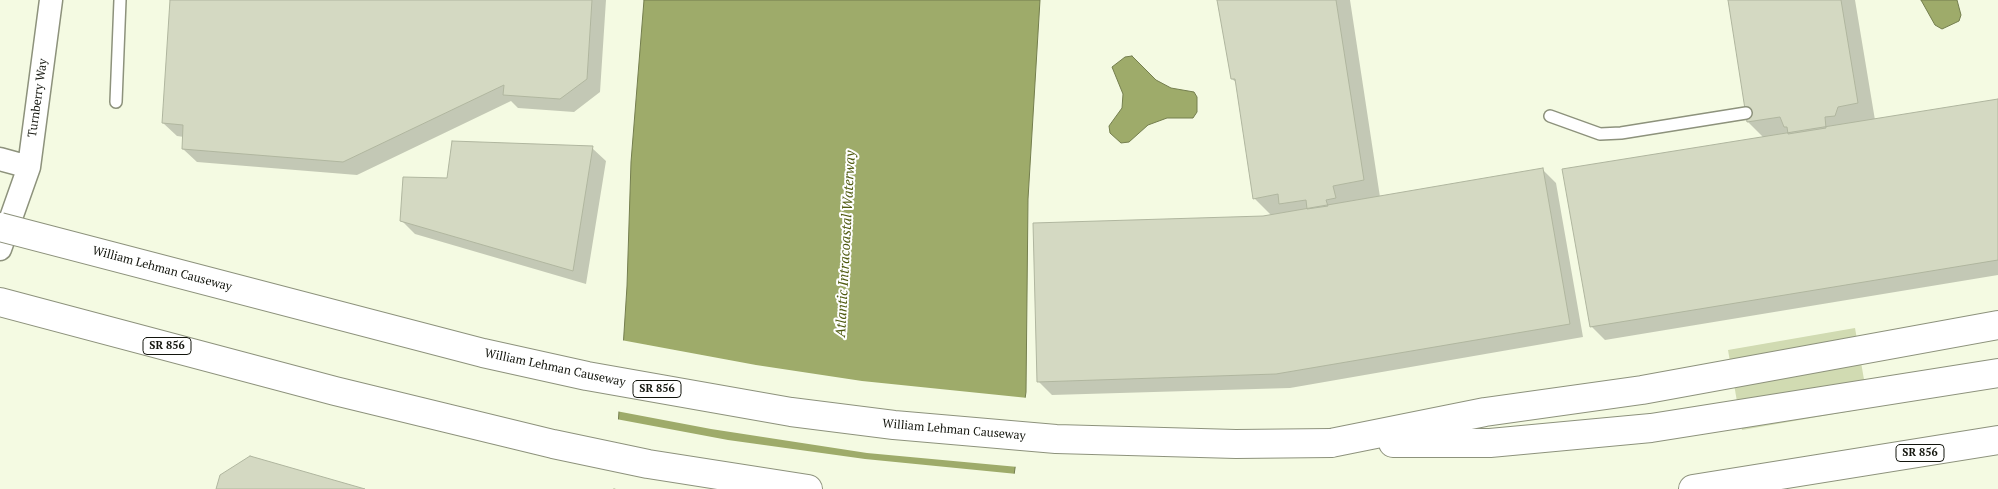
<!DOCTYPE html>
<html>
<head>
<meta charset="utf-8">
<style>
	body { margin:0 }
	canvas { display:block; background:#f4fae2 }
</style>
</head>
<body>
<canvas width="1998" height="489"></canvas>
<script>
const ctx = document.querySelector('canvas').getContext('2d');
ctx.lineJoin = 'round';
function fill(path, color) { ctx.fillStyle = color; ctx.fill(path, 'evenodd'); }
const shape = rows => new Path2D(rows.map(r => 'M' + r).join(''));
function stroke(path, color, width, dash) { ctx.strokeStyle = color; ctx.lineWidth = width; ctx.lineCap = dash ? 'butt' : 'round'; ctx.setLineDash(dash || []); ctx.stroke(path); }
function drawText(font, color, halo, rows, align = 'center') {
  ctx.font = font + ' "PT Serif",serif'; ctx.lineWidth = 4; ctx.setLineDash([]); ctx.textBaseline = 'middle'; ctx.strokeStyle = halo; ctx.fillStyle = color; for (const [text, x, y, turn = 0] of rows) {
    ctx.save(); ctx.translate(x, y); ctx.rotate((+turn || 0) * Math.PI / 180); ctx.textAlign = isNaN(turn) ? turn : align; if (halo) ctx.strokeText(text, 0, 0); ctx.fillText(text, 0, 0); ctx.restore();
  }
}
fill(shape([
	[1855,328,1869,408,1742,430,1728,350]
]), '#d1dbb2');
const water = shape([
	[644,0,1040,0,1028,199,1026,392,1012,489,614,489,627,286,631,162,644,0],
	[1921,0,1957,0,1961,15,1959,21,1942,29,1935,25,1921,0],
	[1132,56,1156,80,1171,88,1194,92,1197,97,1197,112,1193,118,1167,118,1148,125,1129,142,1121,143,1110,133,1109,126,1122,108,1123,94,1112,67,1125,57,1132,56]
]);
fill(water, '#9eab6a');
stroke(water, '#747e4e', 1);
fill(shape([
	[621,340,756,365,862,381,1028,398,1018,467,867,453,711,429,616,411],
	[616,419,728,440,865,459,1017,474,1015,489,616,489,611,488]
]), '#f4fae2');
fill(shape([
	[171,0,606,0,600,92,574,112,518,108,511,101,357,175,197,162,183,149,184,137,177,136,163,123],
	[1218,0,1350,0,1380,197,1542,169,1556,183,1583,337,1290,388,1052,395,1039,382,1272,216,1254,198,1237,83,1232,79],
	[1729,0,1855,0,1875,120,1998,100,1998,275,1605,340,1591,326,1764,138,1748,122],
	[592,148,606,161,586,284,415,234,401,220,448,179]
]), '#0003');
const building = shape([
	[170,0,592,0,587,79,560,99,503,95,504,85,343,162,182,149,183,125,162,123,170,0],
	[1217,0,1336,0,1364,180,1333,186,1336,198,1326,200,1328,206,1307,209,1306,200,1279,204,1278,194,1253,199,1235,79,1231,79,1217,0],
	[1728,0,1841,0,1858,103,1838,107,1835,116,1825,117,1826,128,1788,134,1787,127,1784,127,1780,117,1747,122,1728,0],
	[1998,99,1998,260,1590,327,1562,169,1998,99],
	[452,141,593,146,573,271,400,221,403,177,447,178,452,141],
	[1543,168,1570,324,1276,374,1037,382,1033,223,1263,216,1543,168],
	[250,456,365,489,216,489,220,475,250,456]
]);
fill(building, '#d4d9c2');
stroke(building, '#b0b69f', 1);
const service = shape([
	[116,102,120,0],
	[1550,116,1600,134,1621,133,1746,113]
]);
const minor = shape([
	[0,159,29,167],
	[0,249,29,167,51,0]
]);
const motorway = shape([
	[0,302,335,391,553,444,648,464,808,489],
	[1331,443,1485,412,1642,390,1998,325],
	[1393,443,1490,443,1651,428,1998,373],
	[1693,489,1998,440]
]);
stroke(service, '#8d927c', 14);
stroke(minor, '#8d927c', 25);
stroke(motorway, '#8d927c', 30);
stroke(service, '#fff', 11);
stroke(minor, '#fff', 22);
stroke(motorway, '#fff', 28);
const motorwayBridge = shape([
	[0,227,483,353,587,376,791,412,894,425,1056,439,1236,444,1331,443]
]);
stroke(motorwayBridge, '#8d927c', 30, []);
stroke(motorwayBridge, '#fff', 28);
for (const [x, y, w] of [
	[167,346,48],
	[657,389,48],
	[1920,453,48]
]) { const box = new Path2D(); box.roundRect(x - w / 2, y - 8.5, w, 17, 4); ctx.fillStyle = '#fff'; ctx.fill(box); stroke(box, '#13150d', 1); }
drawText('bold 11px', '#13150d', null, [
	["SR 856",167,346],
	["SR 856",657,389],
	["SR 856",1920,453]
]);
drawText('12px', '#13150d', '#fff', [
	["Turnberry Way",38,98,-82],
	["William Lehman Causeway",162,269,15],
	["William Lehman Causeway",555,368,12],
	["William Lehman Causeway",954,430,5]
]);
drawText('italic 14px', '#4f5a10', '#fff', [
	["Atlantic Intracoastal Waterway",846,244,-87]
]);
</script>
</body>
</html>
